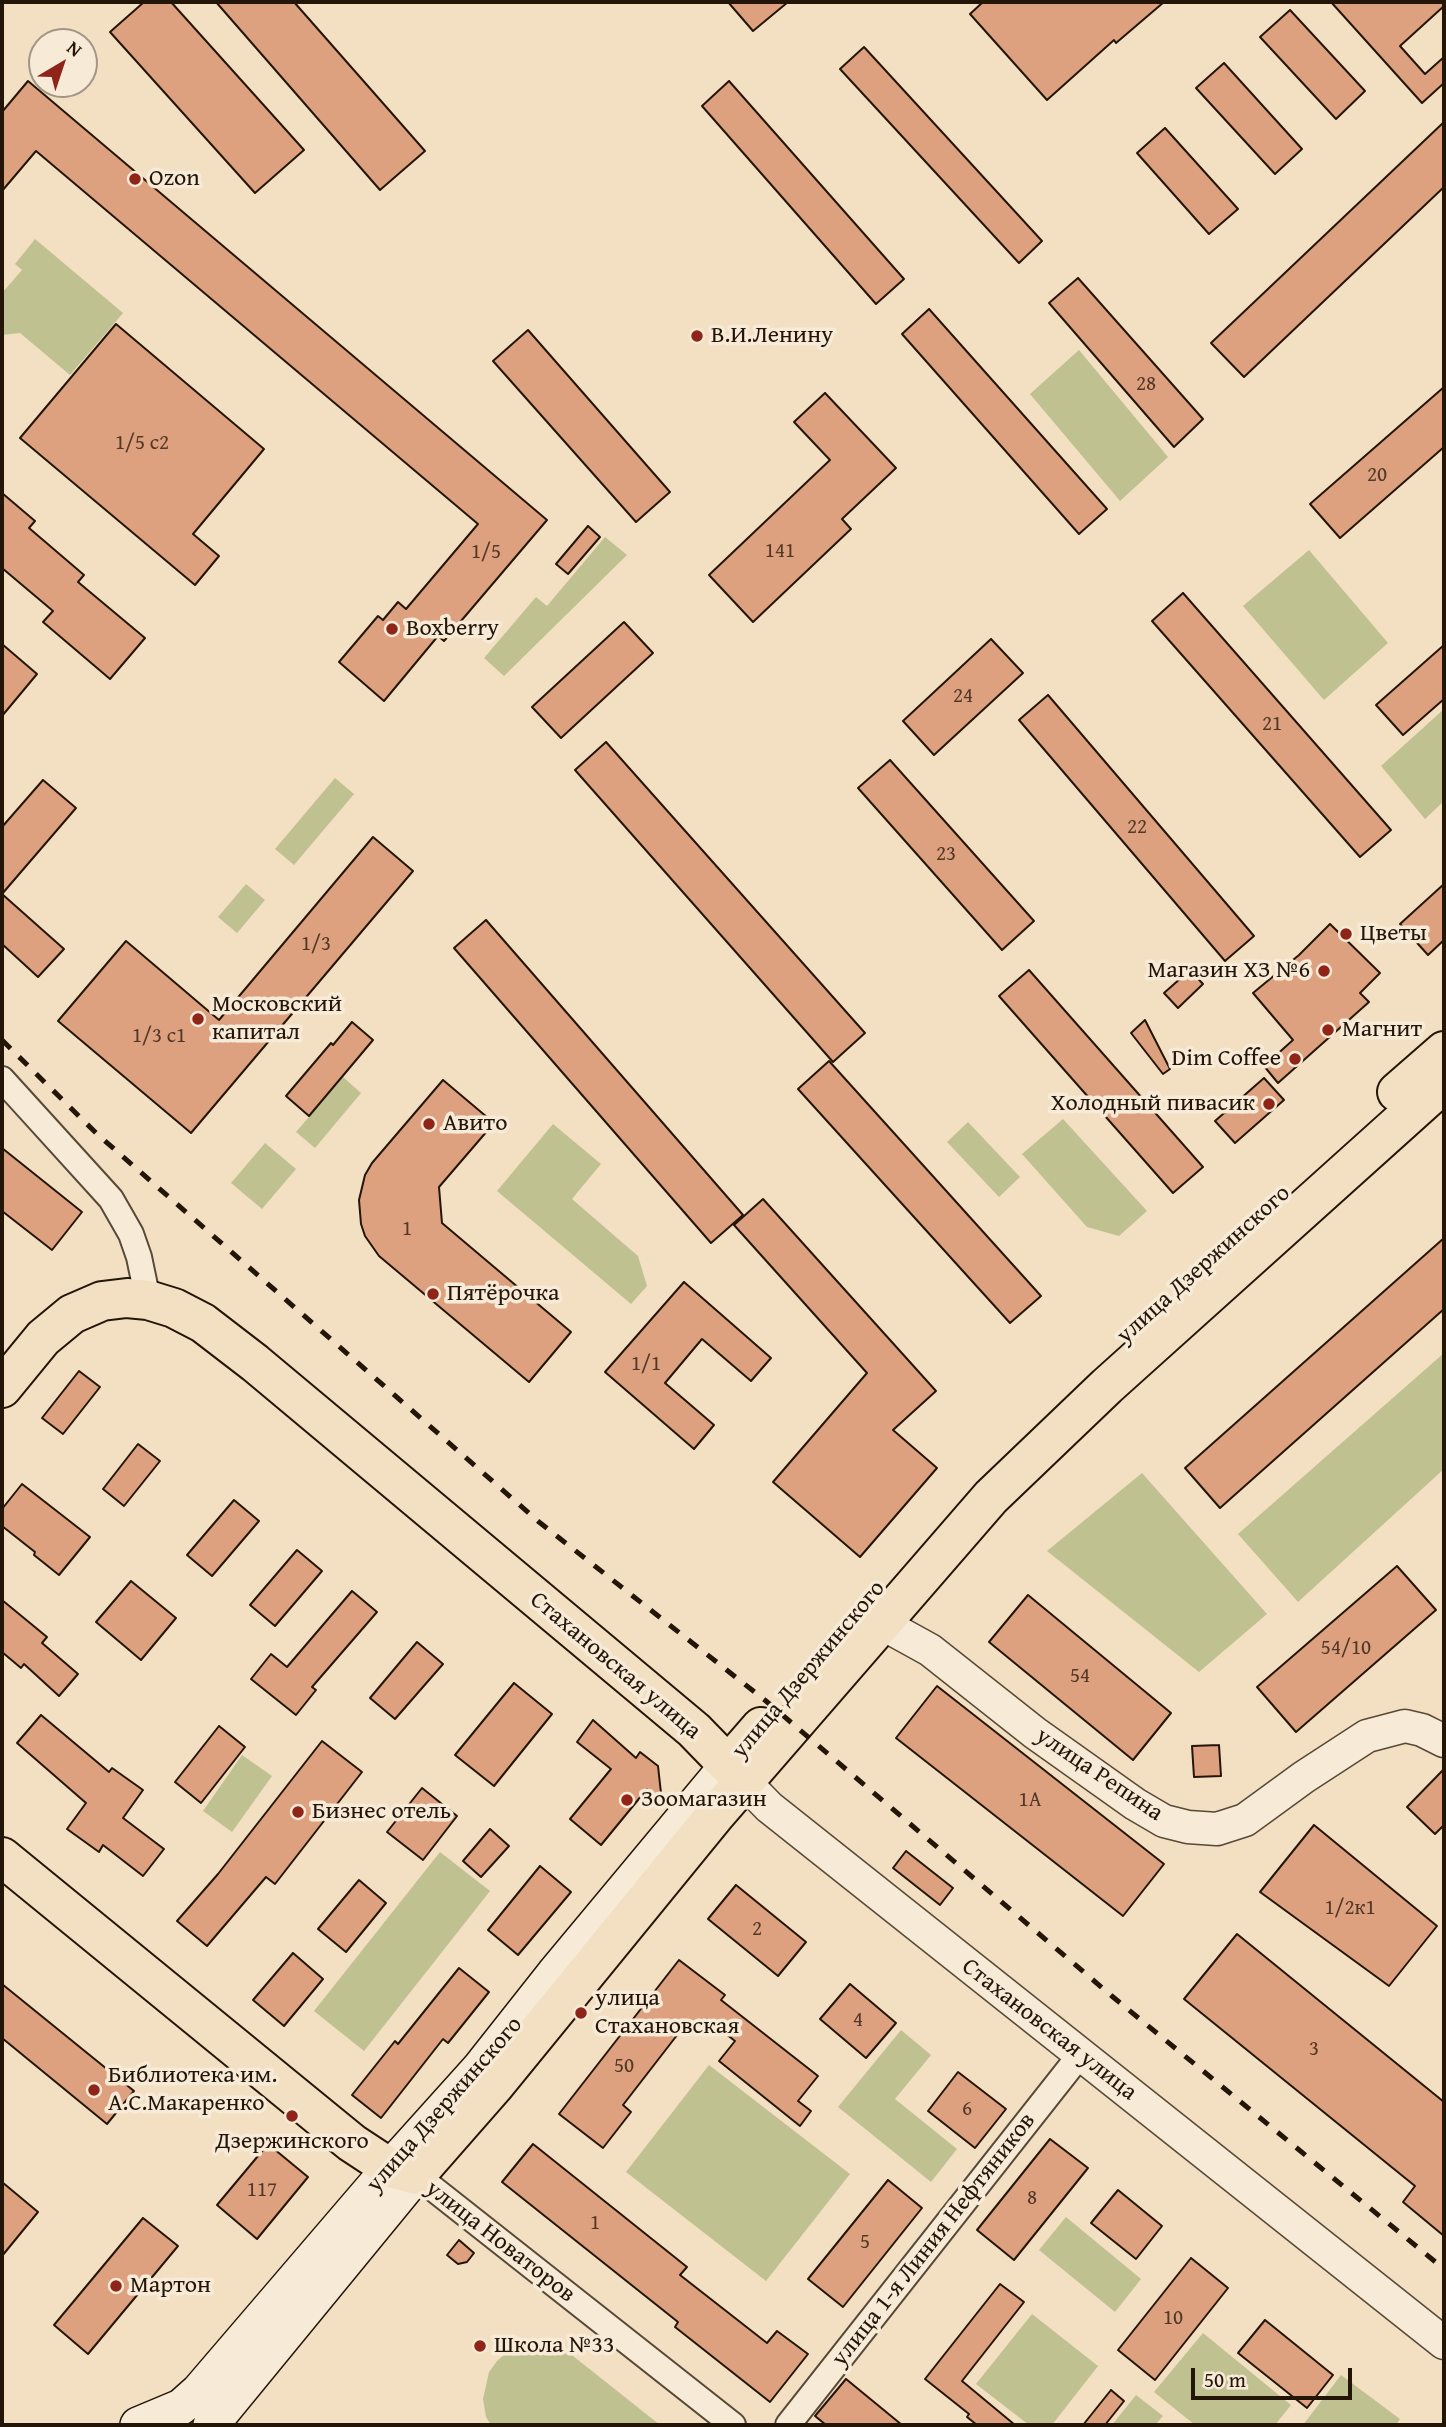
<!DOCTYPE html>
<html>
<head>
<meta charset="utf-8">
<style>
	body { margin:0 }
	#map { position:relative; width:1446px; height:2427px; overflow:hidden; background:#f3dfc2; font-family:"Gentium Book Plus",serif }
	canvas { display:block }
	.frame { position:absolute; inset:0; border:4px solid #241509; pointer-events:none }
	.north { position:absolute; left:28px; top:28px; width:70px; height:70px; box-sizing:border-box; background:#f7ead7; border:2px solid #a39585; border-radius:50%; rotate:39deg; font-size:19px; font-weight:700; line-height:28px; text-align:center; color:#241509 }
	.north::after { content:''; display:block; margin:auto; width:24px; height:32px; background:#8f2418; clip-path:polygon(50% 0,100% 100%,50% 72%,0 100%) }
	.scale { position:absolute; left:1191px; top:2368px; width:161px; height:32px; box-sizing:border-box; border:4px solid #241509; border-top:0; padding-left:9px; font-size:21px; line-height:24px; white-space:nowrap; color:#241509; -webkit-text-stroke:5px #f7ead7; paint-order:stroke }
</style>
</head>
<body>
<div id="map">
<canvas width="1446" height="2427"></canvas>
<div class="frame"></div>
<div class="north">N</div>
<div class="scale">50 m</div>
</div>
<script>
const ctx = document.querySelector('canvas').getContext('2d');
ctx.lineJoin = 'round';
function fill(path, color) { ctx.fillStyle = color; ctx.fill(path, 'evenodd'); }
const shape = rows => new Path2D(rows.map(r => 'M' + r).join(''));
function stroke(path, color, width, dash) { ctx.strokeStyle = color; ctx.lineWidth = width; ctx.lineCap = dash ? 'butt' : 'round'; ctx.setLineDash(dash || []); ctx.stroke(path); }
function drawText(font, color, halo, rows, align = 'center') {
  ctx.font = font + ' "Gentium Book Plus",serif'; ctx.lineWidth = 7; ctx.setLineDash([]); ctx.textBaseline = 'middle'; ctx.strokeStyle = halo; ctx.fillStyle = color; for (const [text, x, y, turn = 0] of rows) {
    ctx.save(); ctx.translate(x, y); ctx.rotate((+turn || 0) * Math.PI / 180); ctx.textAlign = isNaN(turn) ? turn : align; if (halo) ctx.strokeText(text, 0, 0); ctx.fillText(text, 0, 0); ctx.restore();
  }
}
fill(shape([
	[35,239,123,313,70,375,20,333,2,335,2,293,22,270,15,264],
	[1079,350,1168,457,1120,501,1030,394],
	[605,537,627,555,504,676,484,658,536,597,547,606],
	[1309,550,1388,643,1324,700,1243,606],
	[1444,709,1444,801,1425,819,1381,766],
	[335,778,354,794,294,865,275,849],
	[246,884,265,900,237,933,218,917],
	[343,1077,361,1093,315,1148,296,1132],
	[1063,1119,1147,1211,1119,1236,1087,1227,1022,1154],
	[968,1122,1020,1177,999,1197,947,1142],
	[553,1124,601,1164,572,1199,638,1256,647,1286,631,1304,497,1191],
	[265,1143,296,1169,262,1209,231,1183],
	[1444,1353,1444,1469,1298,1602,1238,1534],
	[1142,1473,1267,1614,1199,1672,1047,1551],
	[242,1755,272,1776,232,1832,203,1811],
	[440,1852,490,1891,364,2051,314,2011],
	[901,2030,931,2055,895,2099,957,2149,931,2182,838,2107],
	[709,2065,850,2174,766,2281,626,2172],
	[1066,2217,1141,2279,1115,2312,1039,2250],
	[1032,2314,1098,2366,1052,2425,1029,2425,976,2384],
	[1203,2333,1291,2405,1275,2425,1195,2425,1154,2392],
	[537,2342,555,2344,563,2348,660,2425,491,2425,486,2417,483,2399,489,2372,497,2361,511,2349,528,2343],
	[1341,2375,1400,2419,1396,2425,1303,2425],
	[1136,2395,1163,2416,1155,2425,1112,2425]
]), '#bfc190');
const building = shape([
	[144,2,171,2,304,150,255,193,110,32,144,2],
	[216,2,294,2,425,151,380,190,216,2],
	[728,2,788,2,753,31,728,2],
	[983,2,1164,2,1116,43,1114,40,1047,100,970,14,983,2],
	[1331,2,1444,2,1444,6,1400,46,1425,74,1444,57,1444,83,1422,103,1331,2],
	[1290,10,1365,91,1336,119,1260,37,1290,10],
	[864,47,1042,241,1019,263,840,69,864,47],
	[1224,63,1302,149,1275,174,1196,88,1224,63],
	[28,81,547,520,444,641,438,636,384,701,339,662,378,616,383,620,398,602,406,609,478,524,36,151,2,191,2,112,28,81],
	[729,81,904,279,876,304,702,106,729,81],
	[1444,122,1444,187,1244,377,1211,343,1444,122],
	[1165,128,1238,209,1209,234,1137,153,1165,128],
	[1078,278,1203,419,1174,447,1049,303,1078,278],
	[929,309,1107,509,1079,534,902,334,929,309],
	[116,324,264,449,193,534,219,556,195,585,20,438,116,324],
	[528,330,670,492,636,522,493,361,528,330],
	[1444,387,1444,447,1340,538,1310,504,1444,387],
	[825,393,896,468,842,519,851,529,753,622,709,575,830,460,794,422,825,393],
	[2,493,35,521,29,528,84,575,78,582,145,638,110,679,43,622,53,611,2,568,2,493],
	[588,526,600,537,568,574,556,564,588,526],
	[1183,593,1391,830,1360,857,1152,621,1183,593],
	[624,622,653,653,561,738,532,707,624,622],
	[991,639,1023,673,934,755,903,721,991,639],
	[2,644,37,674,2,716,2,644],
	[1444,645,1444,699,1403,735,1376,705,1444,645],
	[1048,695,1254,936,1225,961,1019,720,1048,695],
	[606,742,865,1033,833,1062,575,770,606,742],
	[890,760,1034,921,1002,950,858,788,890,760],
	[43,780,76,808,2,894,64,949,38,977,2,944,2,827,43,780],
	[373,837,413,871,191,1133,58,1021,126,941,219,1020,373,837],
	[1444,884,1444,940,1428,955,1400,924,1444,884],
	[486,920,743,1215,711,1243,454,948,486,920],
	[1330,924,1380,973,1360,993,1369,1002,1278,1083,1264,1066,1293,1040,1253,993,1299,955,1330,924],
	[1029,970,1203,1167,1173,1193,999,996,1029,970],
	[1190,970,1203,984,1178,1008,1164,993,1190,970],
	[1145,1020,1170,1069,1163,1074,1131,1033,1145,1020],
	[352,1022,373,1040,309,1116,286,1096,331,1043,333,1045,352,1022],
	[829,1061,1041,1296,1010,1323,798,1089,829,1061],
	[1264,1078,1284,1100,1235,1143,1215,1121,1264,1078],
	[443,1080,494,1123,439,1187,442,1223,571,1332,529,1382,379,1256,365,1236,361,1224,359,1200,365,1175,372,1163,443,1080],
	[2,1148,82,1212,52,1250,2,1211,2,1148],
	[763,1199,936,1391,893,1430,937,1468,860,1557,773,1482,867,1373,734,1225,763,1199],
	[1444,1238,1444,1309,1220,1508,1185,1468,1444,1238],
	[684,1282,771,1358,751,1381,702,1339,665,1383,714,1425,694,1449,605,1372,684,1282],
	[79,1371,100,1387,63,1434,42,1418,79,1371],
	[138,1444,160,1461,124,1506,103,1489,138,1444],
	[22,1484,90,1537,59,1575,34,1555,35,1552,2,1526,2,1509,22,1484],
	[234,1500,259,1521,212,1576,187,1555,234,1500],
	[297,1550,322,1571,275,1626,250,1605,297,1550],
	[1397,1566,1436,1610,1296,1732,1257,1687,1397,1566],
	[131,1581,176,1618,141,1660,96,1622,131,1581],
	[352,1591,377,1612,312,1687,316,1690,296,1715,251,1679,271,1654,287,1667,352,1591],
	[1028,1595,1171,1713,1133,1760,989,1642,1028,1595],
	[2,1600,47,1637,42,1643,78,1674,59,1696,24,1664,21,1668,2,1652,2,1600],
	[417,1642,443,1664,395,1719,370,1698,417,1642],
	[514,1683,552,1714,494,1786,455,1755,514,1683],
	[937,1686,1164,1864,1123,1916,896,1738,937,1686],
	[41,1715,109,1772,112,1768,143,1790,123,1818,164,1849,143,1876,103,1845,99,1852,67,1829,86,1803,17,1743,41,1715],
	[593,1720,636,1758,640,1752,658,1766,662,1802,647,1789,601,1845,570,1819,611,1769,577,1742,593,1720],
	[219,1726,245,1747,201,1803,175,1782,219,1726],
	[322,1741,362,1772,275,1884,266,1877,207,1946,177,1921,218,1874,322,1741],
	[1219,1745,1221,1776,1194,1777,1192,1746,1219,1745],
	[1444,1769,1444,1825,1435,1834,1407,1807,1444,1769],
	[422,1788,457,1816,423,1860,387,1832,422,1788],
	[1314,1825,1437,1926,1389,1986,1260,1892,1314,1825],
	[490,1829,509,1846,481,1877,463,1861,490,1829],
	[906,1851,953,1888,940,1905,893,1868,906,1851],
	[540,1866,571,1892,518,1955,488,1930,540,1866],
	[359,1880,386,1903,346,1952,318,1929,359,1880],
	[736,1885,806,1942,778,1976,708,1919,736,1885],
	[1237,1934,1444,2102,1444,2236,1403,2202,1415,2186,1184,1999,1237,1934],
	[293,1953,323,1979,284,2026,253,2000,293,1953],
	[679,1960,725,1995,721,2000,818,2076,798,2101,811,2111,800,2126,719,2061,735,2041,707,2019,699,2029,688,2021,623,2105,631,2112,603,2148,559,2114,679,1960],
	[459,1968,489,1992,448,2043,443,2039,381,2118,352,2095,395,2041,398,2044,459,1968],
	[2,1984,134,2091,107,2124,2,2038,2,1984],
	[850,1984,896,2023,866,2058,820,2019,850,1984],
	[958,2072,1006,2109,975,2148,928,2111,958,2072],
	[1050,2139,1088,2168,1014,2260,977,2230,1050,2139],
	[268,2144,308,2177,257,2239,217,2205,268,2144],
	[533,2144,687,2267,680,2275,767,2343,777,2331,808,2354,770,2402,675,2327,678,2322,502,2182,533,2144],
	[888,2180,922,2208,843,2307,808,2279,888,2180],
	[2,2182,38,2212,2,2256,2,2182],
	[1118,2190,1162,2226,1136,2259,1091,2223,1118,2190],
	[143,2218,178,2246,88,2354,54,2325,143,2218],
	[459,2240,474,2253,467,2262,458,2264,447,2255,459,2240],
	[1191,2258,1228,2288,1155,2380,1118,2350,1191,2258],
	[1000,2284,1024,2302,962,2381,1015,2425,977,2425,967,2417,969,2414,925,2379,1000,2284],
	[1265,2320,1333,2375,1307,2408,1238,2353,1265,2320],
	[846,2379,902,2425,826,2425,815,2416,846,2379],
	[1111,2390,1124,2401,1105,2425,1083,2425,1111,2390]
]);
fill(building, '#dea180');
stroke(building, '#241509', 2);
const minor = shape([
	[2,1079,111,1199,131,1234,139,1257,148,1300],
	[416,2175,733,2425],
	[788,2425,1080,2055]
]);
const tertiary = shape([
	[881,1623,930,1650,1035,1733,1135,1804,1164,1821,1188,1827,1217,1829,1245,1820,1304,1777,1367,1736,1405,1726,1422,1730,1444,1741],
	[729,1766,769,1807,1444,2343]
]);
const secondary = shape([
	[138,2425,181,2407,199,2391,390,2168,479,2069,554,1974,728,1765],
	[211,2425,416,2175]
]);
const primary = shape([
	[1397,1092,1444,1051],
	[2,1388,43,1338,72,1314,102,1301,127,1298,148,1300,174,1308,203,1323,255,1363,694,1730,728,1765,761,1727],
	[2,1857,352,2143,390,2168,416,2175,494,2086,716,1814,991,1497,1107,1386,1444,1083]
]);
stroke(minor, '#584837', 28);
stroke(tertiary, '#584837', 35);
stroke(secondary, '#241509', 38);
stroke(primary, '#241509', 42);
stroke(minor, '#f7ead7', 24);
stroke(tertiary, '#f7ead7', 32);
stroke(secondary, '#f7ead7', 35);
stroke(primary, '#f3dfc2', 38);
stroke(shape([
	[2,1040,96,1133,539,1522,766,1701,1113,1997,1444,2269]
]), '#241509', 5, [12, 12]);
for (const [x, y, r, color] of [
	[135,179,7,"#8f2418"],
	[697,336,7,"#8f2418"],
	[392,629,7,"#8f2418"],
	[1346,934,7,"#8f2418"],
	[1324,971,7,"#8f2418"],
	[198,1019,7,"#8f2418"],
	[1328,1030,7,"#8f2418"],
	[1295,1059,7,"#8f2418"],
	[1269,1104,7,"#8f2418"],
	[429,1124,7,"#8f2418"],
	[433,1294,7,"#8f2418"],
	[627,1800,7,"#8f2418"],
	[298,1812,7,"#8f2418"],
	[581,2013,7,"#8f2418"],
	[94,2090,7,"#8f2418"],
	[292,2116,7,"#8f2418"],
	[116,2286,7,"#8f2418"],
	[480,2346,7,"#8f2418"]
]) { const dot = new Path2D(); dot.arc(x, y, r, 0, 2 * Math.PI); ctx.fillStyle = color; ctx.fill(dot); stroke(dot, '#f7ead7', 2.5); }
drawText('21px', '#523827', null, [
	["28",1146,385],
	["1/5 с2",142,444],
	["20",1377,476],
	["141",780,552],
	["1/5",486,553],
	["24",963,697],
	["21",1272,725],
	["22",1137,828],
	["23",946,855],
	["1/3",316,945],
	["1/3 с1",159,1037],
	["1",407,1230],
	["1/1",646,1365],
	["54/10",1346,1649],
	["54",1080,1677],
	["1А",1030,1801],
	["1/2к1",1350,1909],
	["2",757,1930],
	["4",858,2021],
	["3",1314,2050],
	["50",624,2067],
	["6",967,2110],
	["117",262,2191],
	["8",1032,2199],
	["1",595,2224],
	["5",865,2243],
	["10",1173,2319]
]);
drawText('24px', '#241509', '#f7ead7', [
	["Ozon",149,179],
	["В.И.Ленину",711,336],
	["Boxberry",406,629],
	["Цветы",1360,934],
	["Магазин ХЗ №6",1310,971,"right"],
	["Московский",212,1005],
	["капитал",212,1033],
	["Магнит",1342,1030],
	["Dim Coffee",1281,1059,"right"],
	["Холодный пивасик",1255,1104,"right"],
	["Авито",443,1124],
	["Пятёрочка",447,1294],
	["Зоомагазин",641,1800],
	["Бизнес отель",312,1812],
	["улица",595,1999],
	["Стахановская",595,2027],
	["Библиотека им.",108,2076],
	["А.С.Макаренко",108,2104],
	["Дзержинского",292,2142,"center"],
	["Мартон",130,2286],
	["Школа №33",494,2346]
], 'left');
drawText('24px', '#241509', '#f7ead7', [
	["улица Дзержинского",1204,1265,-42],
	["Стахановская улица",615,1666,40],
	["улица Дзержинского",809,1670,-50],
	["улица Репина",1099,1775,34],
	["Стахановская улица",1049,2030,38],
	["улица Дзержинского",445,2105,-49],
	["улица 1-я Линия Нефтяников",934,2240,-52],
	["улица Новаторов",500,2242,38]
]);
</script>
</body>
</html>
